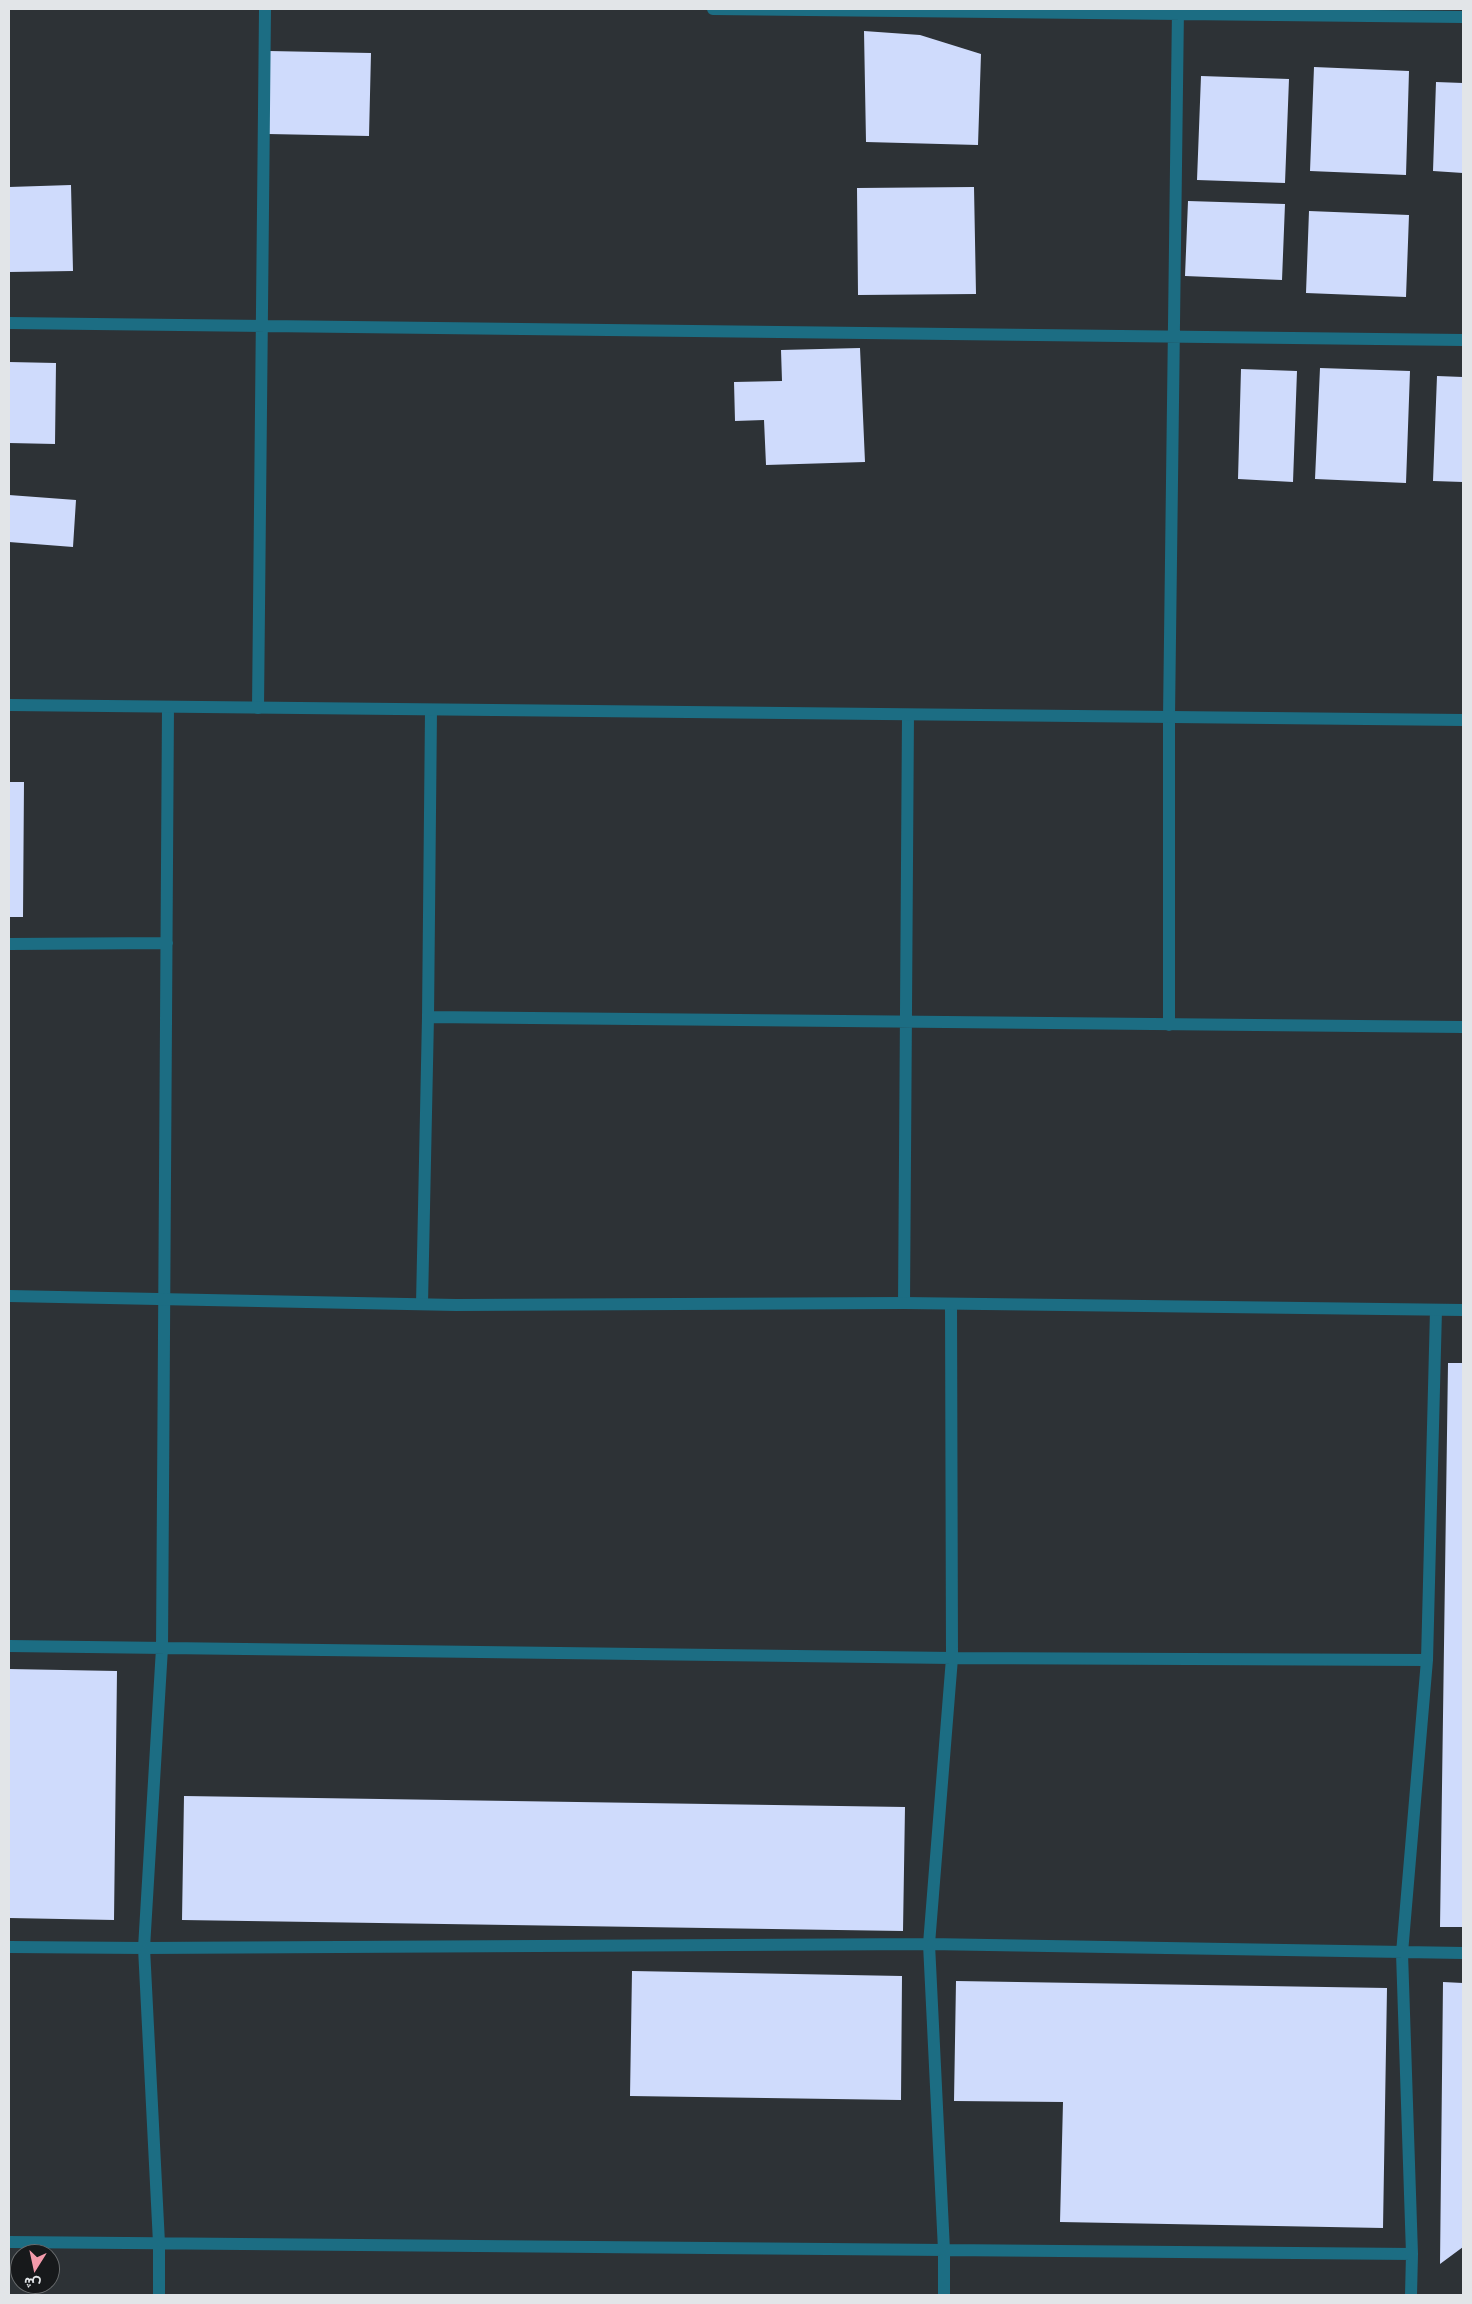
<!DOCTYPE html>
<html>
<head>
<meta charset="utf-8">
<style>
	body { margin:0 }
	#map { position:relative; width:1472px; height:2304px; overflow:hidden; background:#2d3236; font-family:"Zilla Slab",Vazirmatn,serif }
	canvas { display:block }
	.frame { position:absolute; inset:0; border:10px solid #e2e5e8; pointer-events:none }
	.north { position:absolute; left:10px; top:2244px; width:50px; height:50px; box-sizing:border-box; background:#17191b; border:1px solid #686b6d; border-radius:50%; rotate:190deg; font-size:14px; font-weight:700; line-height:20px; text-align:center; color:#e2e5e8 }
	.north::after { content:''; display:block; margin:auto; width:18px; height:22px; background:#f39aab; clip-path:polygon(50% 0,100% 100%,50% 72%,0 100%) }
</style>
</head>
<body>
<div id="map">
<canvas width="1472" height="2304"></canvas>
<div class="frame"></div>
<div class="north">ش</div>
</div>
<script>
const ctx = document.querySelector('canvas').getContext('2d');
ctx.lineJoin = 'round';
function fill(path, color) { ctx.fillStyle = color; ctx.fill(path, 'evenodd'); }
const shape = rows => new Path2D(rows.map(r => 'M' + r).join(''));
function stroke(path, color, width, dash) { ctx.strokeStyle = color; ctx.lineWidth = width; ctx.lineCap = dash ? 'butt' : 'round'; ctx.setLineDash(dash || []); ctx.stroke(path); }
fill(shape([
	[864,31,920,35,981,54,978,145,866,142],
	[269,51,371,53,369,136,268,134],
	[1314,67,1409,71,1406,175,1310,171],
	[1201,76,1289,79,1285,183,1197,180],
	[1436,82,1463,83,1463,173,1433,171],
	[71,185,73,271,9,272,9,187],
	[974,187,976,294,858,295,857,188],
	[1188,201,1285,204,1282,280,1185,276],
	[1309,211,1409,215,1406,297,1306,293],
	[860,348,865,462,766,465,764,420,735,421,734,382,782,381,781,350],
	[9,362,56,363,55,444,9,443],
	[1320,368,1410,371,1406,483,1315,479],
	[1241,369,1297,371,1293,482,1238,479],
	[1437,376,1463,377,1463,482,1433,481],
	[9,495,76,500,73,547,9,542],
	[9,782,24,782,23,917,9,917],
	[1448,1363,1463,1363,1463,1927,1440,1927],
	[9,1669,117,1671,114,1920,9,1918],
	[184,1796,905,1807,903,1931,182,1920],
	[632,1971,902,1976,901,2100,630,2096],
	[956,1981,1387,1988,1383,2228,1060,2222,1063,2102,954,2101],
	[1443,1982,1463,1983,1463,2247,1440,2264]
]), '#cfdbfc');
stroke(shape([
	[713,9,1463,17],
	[9,323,1463,340],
	[258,708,265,9],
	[9,944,167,943],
	[428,1017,1463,1027],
	[1169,1025,1169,717,1178,9],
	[904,1303,908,715],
	[422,1304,428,1017,431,710],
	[9,1646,952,1658,1427,1660],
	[9,1947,144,1948,929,1944,1463,1953],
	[9,2242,1412,2254],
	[159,2295,159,2243,144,1948,162,1648,168,707],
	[944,2295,944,2250,929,1944,952,1658,951,1304],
	[1411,2295,1412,2254,1402,1953,1427,1660,1436,1310]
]), '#1c6d83', 12);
stroke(shape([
	[9,705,1463,720],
	[9,1296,456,1305,904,1303,1463,1310]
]), '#1c6d83', 12);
</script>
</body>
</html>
